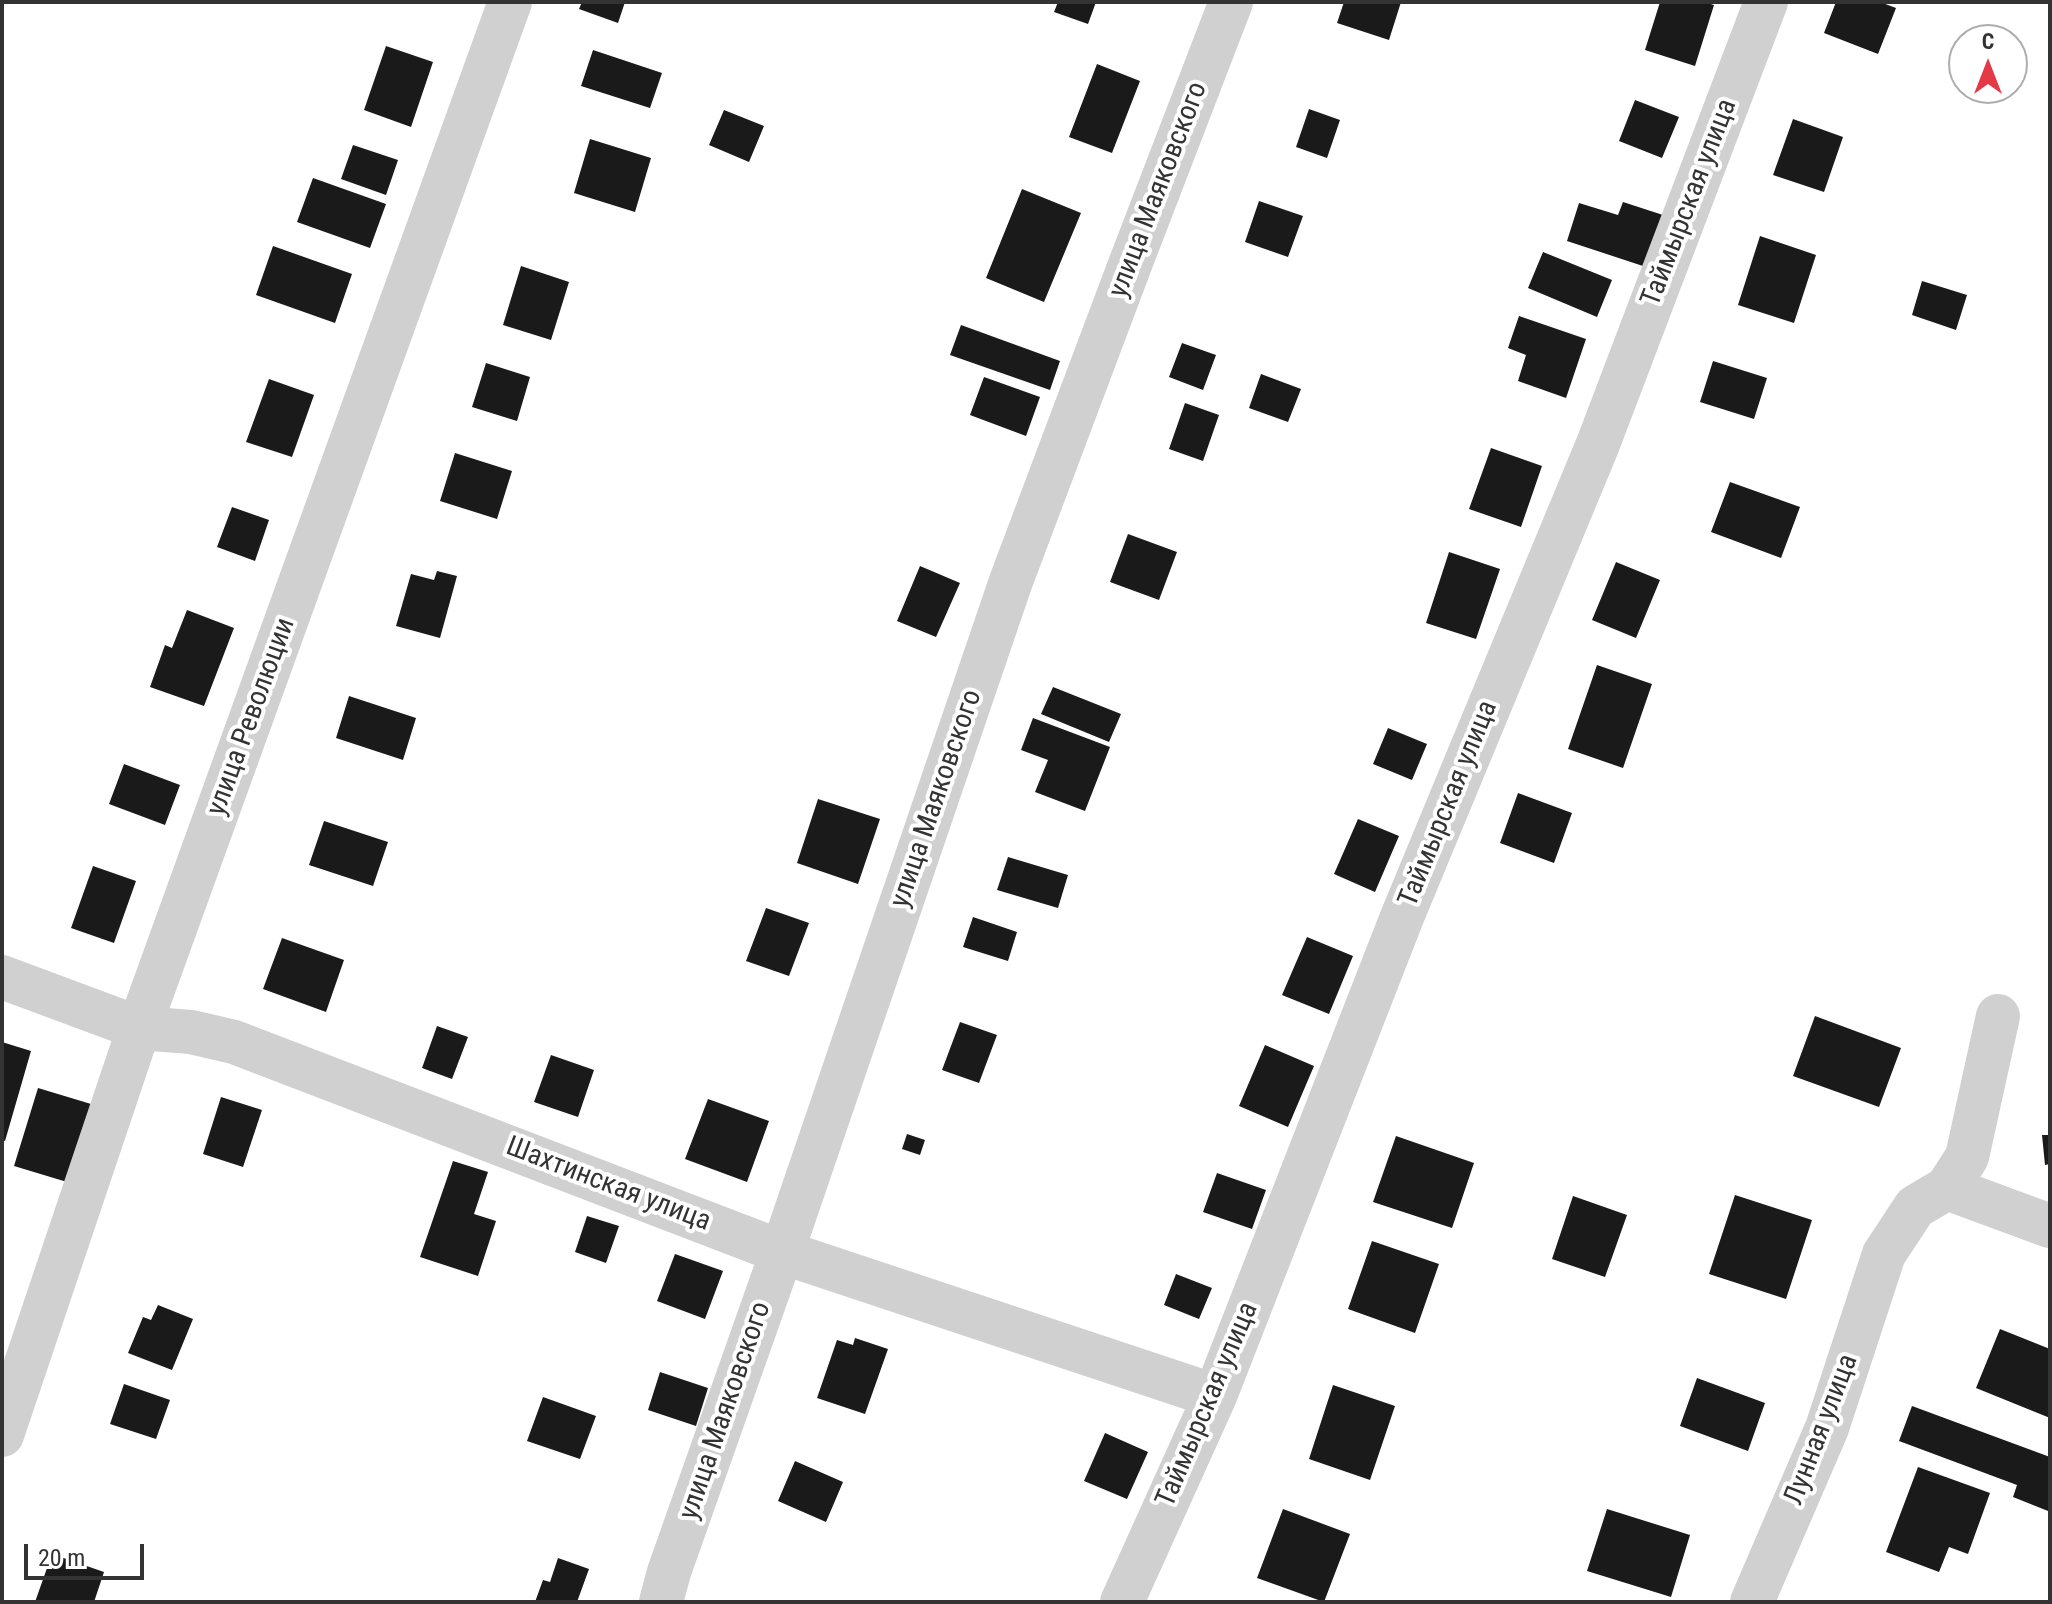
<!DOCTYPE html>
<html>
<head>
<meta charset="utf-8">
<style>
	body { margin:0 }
	#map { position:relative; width:2052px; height:1604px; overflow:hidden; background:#fff; font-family:"Roboto Condensed",sans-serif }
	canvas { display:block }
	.frame { position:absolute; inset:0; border:4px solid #333; pointer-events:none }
	.north { position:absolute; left:1948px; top:24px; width:80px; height:80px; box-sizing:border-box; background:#fff; border:2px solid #adadad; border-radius:50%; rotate:0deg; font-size:22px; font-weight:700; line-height:32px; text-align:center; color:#333 }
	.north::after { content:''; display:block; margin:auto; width:28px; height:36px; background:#e63946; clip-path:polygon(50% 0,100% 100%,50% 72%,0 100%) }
	.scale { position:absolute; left:24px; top:1544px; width:120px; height:36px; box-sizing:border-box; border:4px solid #333; border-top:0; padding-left:10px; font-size:24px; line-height:28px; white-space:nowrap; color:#333; -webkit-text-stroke:6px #fff; paint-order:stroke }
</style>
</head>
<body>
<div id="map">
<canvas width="2052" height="1604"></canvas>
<div class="frame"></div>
<div class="north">С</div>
<div class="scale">20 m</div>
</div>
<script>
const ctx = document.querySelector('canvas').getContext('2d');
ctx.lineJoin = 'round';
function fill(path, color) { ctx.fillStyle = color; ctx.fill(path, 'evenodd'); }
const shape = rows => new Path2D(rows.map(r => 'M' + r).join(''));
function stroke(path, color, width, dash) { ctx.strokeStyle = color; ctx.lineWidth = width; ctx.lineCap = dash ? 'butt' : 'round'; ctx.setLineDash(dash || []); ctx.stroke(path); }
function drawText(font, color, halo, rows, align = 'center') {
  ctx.font = font + ' "Roboto Condensed",sans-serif'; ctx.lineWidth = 8; ctx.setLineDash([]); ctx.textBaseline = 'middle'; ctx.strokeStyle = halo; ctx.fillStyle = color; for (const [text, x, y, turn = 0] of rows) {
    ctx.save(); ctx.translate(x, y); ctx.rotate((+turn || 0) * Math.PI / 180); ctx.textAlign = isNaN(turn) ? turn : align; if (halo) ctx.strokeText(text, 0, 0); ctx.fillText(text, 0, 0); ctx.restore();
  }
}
fill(shape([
	[582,2,625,2,618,23,579,9],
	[1058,2,1096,2,1088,24,1054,12],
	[1344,2,1401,2,1389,40,1337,23],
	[1660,2,1704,2,1714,5,1695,66,1645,50],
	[1836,2,1880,2,1896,8,1878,54,1824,33],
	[386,46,433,62,411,127,364,110],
	[593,50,662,73,650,108,581,86],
	[1097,64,1140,81,1112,153,1069,137],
	[1635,100,1679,117,1662,158,1619,141],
	[1309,109,1340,120,1327,158,1296,147],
	[724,110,764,126,749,162,709,145],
	[1793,119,1843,137,1824,192,1773,175],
	[590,139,651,158,635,212,574,193],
	[353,145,398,160,386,195,341,179],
	[313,178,386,204,370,248,297,222],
	[1022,189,1081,213,1044,302,986,278],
	[1259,201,1303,216,1288,257,1245,242],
	[1623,202,1663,215,1646,267,1567,241,1579,203,1618,215],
	[1760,236,1816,255,1794,323,1738,305],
	[273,246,352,274,335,323,256,295],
	[1543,252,1612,280,1597,317,1528,288],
	[521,266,569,282,551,340,503,325],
	[1922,281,1967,295,1956,330,1912,315],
	[1519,316,1586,339,1566,398,1518,381,1526,355,1508,348],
	[961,325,1060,361,1050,390,950,355],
	[1182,343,1216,355,1203,390,1169,377],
	[1713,361,1767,378,1754,419,1700,402],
	[486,363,530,377,517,421,472,407],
	[1261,374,1301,389,1288,422,1249,408],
	[984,377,1040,397,1026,436,970,415],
	[269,379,314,395,292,457,246,442],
	[1185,403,1219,415,1203,461,1169,449],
	[1491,448,1542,466,1521,527,1469,509],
	[455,453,512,471,497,519,440,501],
	[1730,482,1800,507,1781,558,1711,532],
	[232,507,269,520,255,561,217,547],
	[1128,534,1177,552,1159,600,1110,582],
	[1449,552,1500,569,1476,639,1426,623],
	[1616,562,1660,580,1636,638,1592,620],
	[920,566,960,583,936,637,897,621],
	[437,571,457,576,440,638,396,626,411,574,434,580],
	[187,610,234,628,204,706,150,687,165,645,172,648],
	[1597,665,1652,684,1623,768,1568,749],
	[1053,687,1121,714,1109,742,1041,714],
	[349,696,416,718,403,760,336,738],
	[1033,718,1110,747,1085,811,1035,792,1048,760,1021,750],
	[1388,728,1427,744,1412,780,1373,764],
	[124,764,180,785,165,825,109,804],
	[1518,793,1572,813,1554,863,1500,843],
	[818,799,880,819,858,884,797,863],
	[1358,819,1399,836,1375,892,1334,874],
	[324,821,388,842,373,886,309,865],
	[1008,857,1068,875,1058,908,997,890],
	[93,866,136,881,114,943,71,928],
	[766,908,809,923,789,976,746,961],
	[973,917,1017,932,1008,961,963,947],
	[1307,937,1353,956,1329,1014,1282,995],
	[282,938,344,960,326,1012,263,989],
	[1815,1016,1901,1048,1879,1107,1793,1076],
	[960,1022,997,1035,979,1083,942,1070],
	[437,1026,468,1037,452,1079,422,1068],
	[2,1042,31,1051,5,1141,2,1140],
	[1265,1045,1314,1066,1288,1127,1239,1106],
	[551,1055,594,1070,578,1117,534,1102],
	[38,1088,91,1104,67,1182,14,1166],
	[221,1097,262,1110,243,1167,203,1154],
	[708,1099,769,1121,747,1182,685,1159],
	[907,1134,925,1140,920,1155,902,1149],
	[2042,1135,2050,1135,2050,1164,2045,1165],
	[1396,1136,1474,1163,1452,1228,1373,1202],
	[453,1161,488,1172,474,1214,496,1221,478,1276,420,1257],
	[1217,1173,1266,1190,1252,1229,1203,1212],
	[1735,1195,1812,1220,1786,1299,1709,1274],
	[1573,1196,1627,1215,1605,1277,1552,1259],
	[587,1216,619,1226,606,1263,575,1252],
	[1372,1241,1439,1264,1415,1333,1348,1309],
	[675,1254,723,1271,705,1319,657,1301],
	[1176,1274,1212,1288,1199,1319,1164,1305],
	[158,1305,193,1319,172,1370,128,1353,143,1317,151,1320],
	[2000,1329,2050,1349,2050,1418,1976,1388],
	[855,1338,888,1349,865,1414,817,1398,837,1340,853,1345],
	[660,1372,708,1388,696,1426,648,1410],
	[1697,1378,1765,1403,1748,1451,1680,1426],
	[124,1384,170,1400,156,1439,110,1424],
	[1333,1385,1395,1406,1370,1480,1309,1459],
	[543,1397,596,1416,580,1459,527,1441],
	[1912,1406,2050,1457,2050,1505,2048,1511,2013,1497,2017,1485,1899,1441],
	[1105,1433,1148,1452,1127,1499,1084,1481],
	[795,1461,843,1482,826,1522,778,1501],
	[1918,1467,1990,1493,1968,1554,1949,1547,1939,1572,1886,1552],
	[1283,1509,1350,1534,1324,1602,1257,1578],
	[1607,1509,1690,1535,1671,1597,1587,1571],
	[52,1554,104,1572,94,1602,35,1602],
	[558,1558,589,1569,577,1602,535,1602,543,1580,550,1582]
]), '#1a1a1a');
stroke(shape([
	[2,977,139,1028,191,1032,234,1042,782,1252,1215,1396],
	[1947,1188,1967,1157,1998,1016],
	[2,1435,139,1028,510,2],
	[661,1602,669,1572,782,1252,1011,581,1131,262,1231,2],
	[1122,1602,1215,1396,1402,917,1598,444,1766,2],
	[1752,1602,1827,1428,1884,1254,1915,1207,1947,1188,2050,1226]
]), '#d0d0d0', 44);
drawText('28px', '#333', '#fff', [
	["улица Маяковского",1159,190,-69],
	["Таймырская улица",1690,203,-69],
	["улица Революции",252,717,-70],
	["улица Маяковского",937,799,-71],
	["Таймырская улица",1449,804,-68],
	["Шахтинская улица",608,1185,21],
	["Таймырская улица",1208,1405,-67],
	["улица Маяковского",726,1411,-71],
	["Лунная улица",1822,1430,-69]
]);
</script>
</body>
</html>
